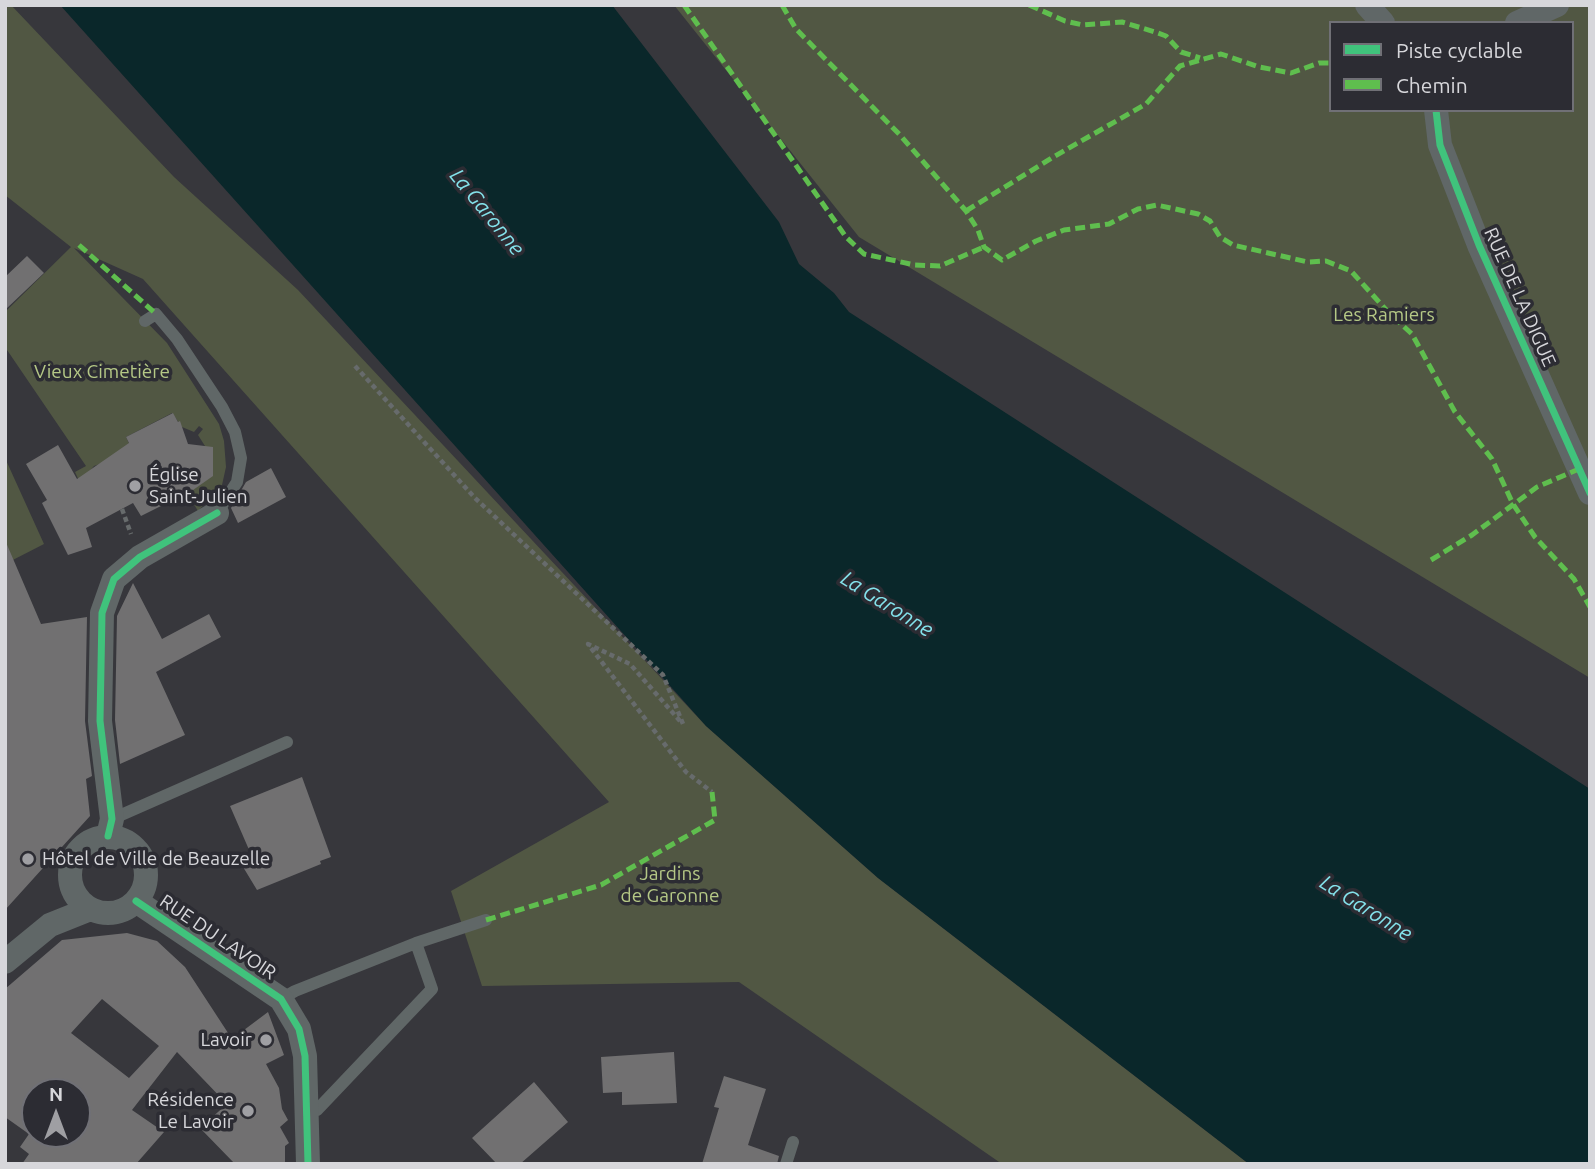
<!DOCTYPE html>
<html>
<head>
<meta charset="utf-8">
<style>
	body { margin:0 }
	#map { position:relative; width:1595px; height:1169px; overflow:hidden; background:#37373c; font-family:Ubuntu,sans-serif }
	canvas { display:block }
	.frame { position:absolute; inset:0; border:7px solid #d7d7db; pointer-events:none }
	.legend { position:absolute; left:1329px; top:21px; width:245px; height:91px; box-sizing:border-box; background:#2c2c33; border:2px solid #707076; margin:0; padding:9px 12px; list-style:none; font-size:21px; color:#d7d7db }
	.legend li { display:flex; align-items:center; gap:14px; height:35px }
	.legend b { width:35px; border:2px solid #707076 }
	.north { position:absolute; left:21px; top:1078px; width:70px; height:70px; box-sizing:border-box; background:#2c2c33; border:2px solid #707076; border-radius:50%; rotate:0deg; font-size:19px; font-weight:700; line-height:28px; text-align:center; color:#d7d7db }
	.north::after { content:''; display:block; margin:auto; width:24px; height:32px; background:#9f9fa3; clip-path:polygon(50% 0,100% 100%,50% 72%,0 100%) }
</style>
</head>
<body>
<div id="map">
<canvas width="1595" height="1169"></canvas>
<div class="frame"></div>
<ul class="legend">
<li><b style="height:9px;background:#40c37c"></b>Piste cyclable</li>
<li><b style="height:9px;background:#5fbe4e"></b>Chemin</li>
</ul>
<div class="north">N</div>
</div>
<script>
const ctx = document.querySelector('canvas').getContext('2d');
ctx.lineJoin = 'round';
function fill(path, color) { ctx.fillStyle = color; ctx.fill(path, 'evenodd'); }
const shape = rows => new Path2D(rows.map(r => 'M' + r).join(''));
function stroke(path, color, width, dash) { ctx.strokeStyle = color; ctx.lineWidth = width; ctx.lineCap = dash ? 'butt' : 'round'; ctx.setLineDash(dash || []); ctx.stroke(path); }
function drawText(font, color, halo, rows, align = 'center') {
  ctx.font = font + ' Ubuntu,sans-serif'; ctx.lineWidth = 7; ctx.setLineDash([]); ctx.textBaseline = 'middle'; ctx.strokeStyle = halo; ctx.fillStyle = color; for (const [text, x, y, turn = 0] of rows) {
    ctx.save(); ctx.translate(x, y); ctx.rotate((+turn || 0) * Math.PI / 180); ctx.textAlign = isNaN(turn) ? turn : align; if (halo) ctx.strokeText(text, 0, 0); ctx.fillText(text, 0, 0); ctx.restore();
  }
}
fill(shape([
	[5,5,11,5,174,177,298,290,706,726,878,878,1249,1164,1002,1164,739,982,482,986,451,891,609,802,143,279,74,248,167,343,219,424,224,441,226,467,222,485,198,511,187,493,202,483,205,446,198,435,203,429,199,426,194,432,182,427,172,413,126,437,133,452,94,466,80,483,75,472,86,466,5,347,5,312,71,247,5,195],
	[674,5,1590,5,1590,678,859,237],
	[1331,23,1572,23,1572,110,1331,110],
	[5,458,44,544,5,564]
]), '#515743');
fill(shape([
	[60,5,612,5,779,222,799,264,834,293,849,312,1590,789,1590,1164,1249,1164,878,878,706,726]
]), '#0a272a');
fill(shape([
	[27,256,44,273,5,310,5,277],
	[173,413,178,422,180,421,188,444,213,447,213,476,193,490,141,516,133,503,86,528,92,547,68,555,42,503,47,500,26,464,58,445,77,479,129,443,126,437],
	[271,468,286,497,238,523,231,508,246,482],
	[5,540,41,624,87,617,85,721,92,776,86,779,90,816,5,910],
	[133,583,162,639,209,614,221,637,156,672,185,735,120,764,115,720,117,616],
	[302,777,331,857,320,861,321,864,257,890,237,857,250,852,230,806],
	[127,933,157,941,185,967,232,1039,268,1012,284,1055,266,1064,279,1088,282,1109,288,1120,280,1127,289,1143,285,1146,285,1164,235,1164,200,1128,227,1104,177,1052,132,1110,164,1132,136,1164,22,1164,29,1154,20,1147,29,1134,5,1117,5,989,62,940],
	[102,999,159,1046,129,1078,71,1033],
	[35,1092,77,1092,77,1134,35,1134],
	[674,1052,677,1103,622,1105,622,1092,603,1093,601,1057],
	[724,1076,766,1089,748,1145,779,1156,777,1164,702,1164,719,1108,714,1107],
	[534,1082,568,1122,520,1164,497,1164,472,1138]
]), '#717071');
stroke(shape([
	[355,366,475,498,663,675,683,724],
	[122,509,131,534],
	[680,721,630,664,588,644,686,772,712,792]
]), '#676b6c', 4.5, [5, 3.5]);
stroke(shape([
	[145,321,156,314,177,339,222,407,235,432,241,458,237,482,217,513],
	[112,819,287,742],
	[281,999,295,991,416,943,486,920],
	[306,1111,317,1110,432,989,416,943],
	[786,1164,793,1142]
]), '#606767', 12);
stroke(shape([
	[1367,5,1383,23],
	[1517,23,1557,5],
	[1436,110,1440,145,1479,245,1590,493],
	[108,836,112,819,100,721,102,613,114,579,140,557,217,513],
	'70 875a38 38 0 1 1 76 0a38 38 0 1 1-76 0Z',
	[136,901,281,999,299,1029,305,1056,308,1164],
	[5,962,50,925,90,909]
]), '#606767', 24);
stroke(shape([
	[684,5,846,237,864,254,915,265,940,266,984,247],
	[782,5,796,29,900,135,966,211,978,230,984,247,1002,260,1036,241,1064,230,1109,224,1138,209,1157,205,1198,214,1210,221,1220,237,1233,245,1308,262,1326,261,1351,271,1389,313,1412,334,1455,412,1492,459,1513,504,1535,537,1574,579,1590,607],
	[1029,5,1065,21,1083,25,1122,22,1155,32,1166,36,1181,52,1200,58],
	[966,211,1055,156,1146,104,1180,66,1221,54,1259,67,1291,73,1319,63,1331,63],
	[79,245,156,314],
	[1431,560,1472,535,1537,487,1579,469],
	[486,920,601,885,715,820,712,792]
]), '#5fbe4e', 5, [10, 5]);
stroke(shape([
	[1436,110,1440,145,1479,245,1590,493],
	[108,836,112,819,100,721,102,613,114,579,140,557,217,513],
	[136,901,281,999,299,1029,305,1056,308,1164]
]), '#40c37c', 7);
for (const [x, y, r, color] of [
	[135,486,7,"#9f9fa3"],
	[28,859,7,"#9f9fa3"],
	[266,1040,7,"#9f9fa3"],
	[248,1111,7,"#9f9fa3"]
]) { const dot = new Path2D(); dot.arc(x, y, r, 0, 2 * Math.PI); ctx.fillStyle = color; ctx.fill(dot); stroke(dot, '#2c2c33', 2.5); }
drawText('19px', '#d7d7db', '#2c2c33', [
	["RUE DE LA DIGUE",1520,297,66],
	["RUE DU LAVOIR",218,937,34]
]);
drawText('19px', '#b5c886', '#2c2c33', [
	["Les Ramiers",1384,315],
	["Vieux Cimetière",102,372],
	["Jardins",670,874],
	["de Garonne",670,896]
]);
drawText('19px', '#d7d7db', '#2c2c33', [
	["Église",149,475],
	["Saint-Julien",149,497],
	["Hôtel de Ville de Beauzelle",42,859],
	["Lavoir",252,1040,"right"],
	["Résidence",234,1100,"right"],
	["Le Lavoir",234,1122,"right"]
], 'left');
drawText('italic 21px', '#84e2eb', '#2c2c33', [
	["La Garonne",487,212,51],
	["La Garonne",887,604,32],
	["La Garonne",1366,908,32]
]);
</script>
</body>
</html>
